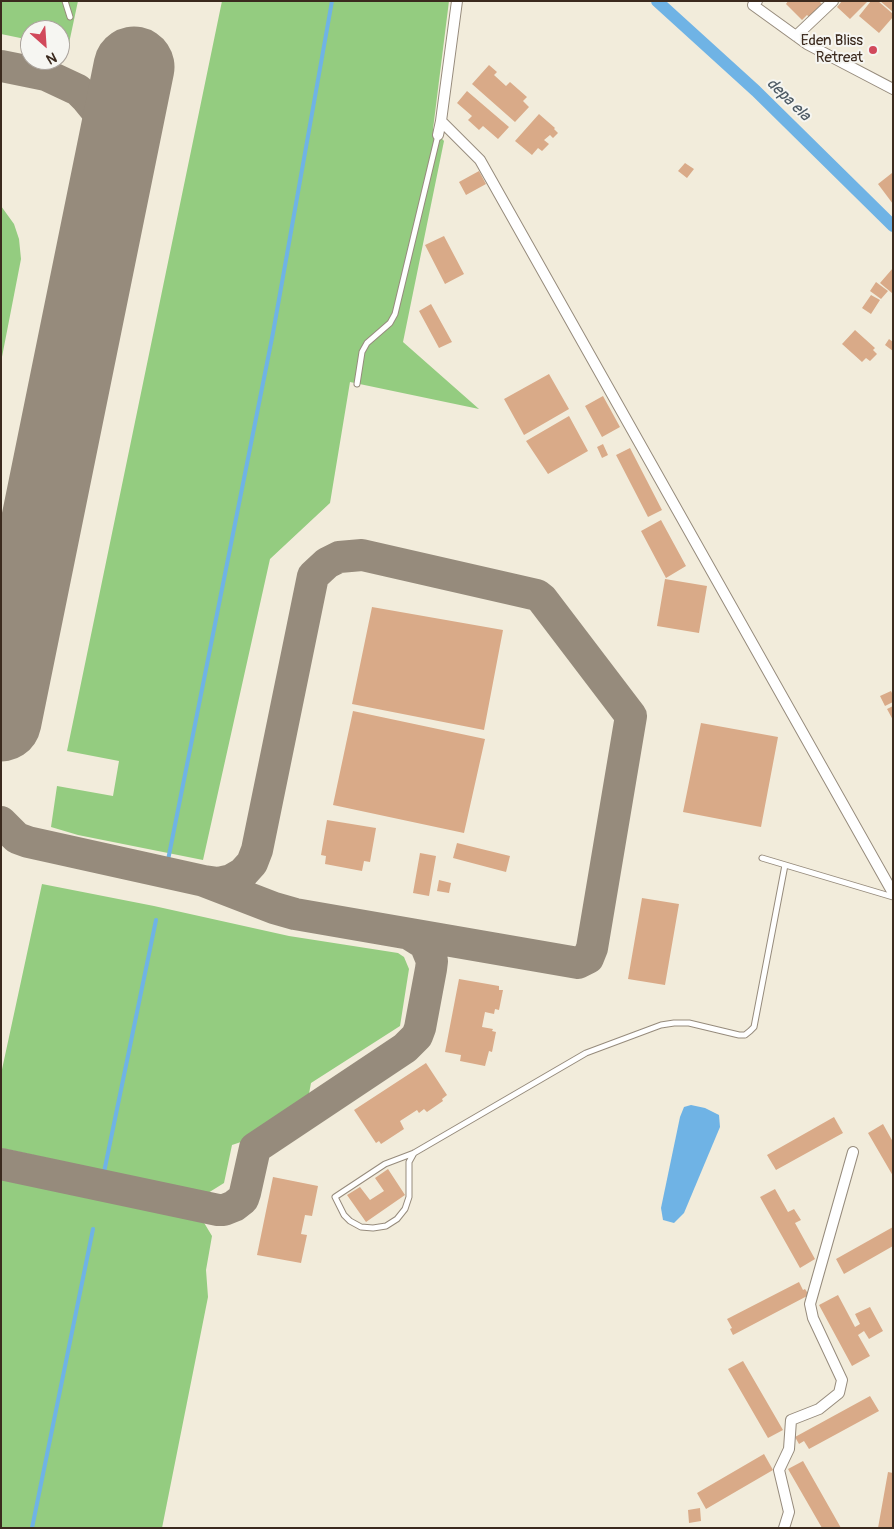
<!DOCTYPE html>
<html>
<head>
<meta charset="utf-8">
<style>
	body { margin:0 }
	#map { position:relative; width:894px; height:1529px; overflow:hidden; background:#f2ecdb; font-family:Pangolin,sans-serif }
	canvas { display:block }
	.frame { position:absolute; inset:0; border:2px solid #3b2a1e; pointer-events:none }
	.north { position:absolute; left:20px; top:20px; width:50px; height:50px; box-sizing:border-box; background:#f6f6f2; border:1px solid #aba49d; border-radius:50%; rotate:154deg; font-size:14px; font-weight:700; line-height:20px; text-align:center; color:#3b2a1e }
	.north::after { content:''; display:block; margin:auto; width:18px; height:22px; background:#d1495b; clip-path:polygon(50% 0,100% 100%,50% 72%,0 100%) }
</style>
</head>
<body>
<div id="map">
<canvas width="894" height="1529"></canvas>
<div class="frame"></div>
<div class="north">N</div>
</div>
<script>
const ctx = document.querySelector('canvas').getContext('2d');
ctx.lineJoin = 'round';
function fill(path, color) { ctx.fillStyle = color; ctx.fill(path, 'evenodd'); }
const shape = rows => new Path2D(rows.map(r => 'M' + r).join(''));
function stroke(path, color, width, dash) { ctx.strokeStyle = color; ctx.lineWidth = width; ctx.lineCap = dash ? 'butt' : 'round'; ctx.setLineDash(dash || []); ctx.stroke(path); }
function drawText(font, color, halo, rows, align = 'center') {
  ctx.font = font + ' Pangolin,sans-serif'; ctx.lineWidth = 4; ctx.setLineDash([]); ctx.textBaseline = 'middle'; ctx.strokeStyle = halo; ctx.fillStyle = color; for (const [text, x, y, turn = 0] of rows) {
    ctx.save(); ctx.translate(x, y); ctx.rotate((+turn || 0) * Math.PI / 180); ctx.textAlign = isNaN(turn) ? turn : align; if (halo) ctx.strokeText(text, 0, 0); ctx.fillText(text, 0, 0); ctx.restore();
  }
}
fill(shape([
	[1,1,78,1,68,48,60,46,60,30,30,30,30,40,1,34],
	[222,1,449,1,433,129,444,141,403,342,479,409,350,382,330,503,270,559,203,860,78,835,51,827,57,786,113,796,119,761,67,751],
	[1,206,14,224,19,239,21,259,1,362],
	[42,884,154,906,289,936,398,953,404,957,409,969,400,1026,311,1083,308,1099,244,1141,232,1145,224,1183,208,1193,1,1148,1,1074],
	[1,1179,203,1221,212,1236,206,1270,208,1297,162,1528,1,1528]
]), '#94cc80');
fill(shape([
	[691,1105,705,1108,719,1115,720,1127,684,1213,674,1223,663,1220,661,1208,680,1117,684,1107]
]), '#6fb3e5');
stroke(shape([
	[168,860,273,333,332,1],
	[103,1177,156,920],
	[32,1528,93,1229]
]), '#6fb3e5', 4);
stroke(shape([
	[657,1,756,91,893,226]
]), '#6fb3e5', 12);
stroke(shape([
	[1,66,46,75,78,90,87,99,96,110,109,135,112,150,112,174],
	[1,822,17,838,28,842,204,881,274,908,295,914,578,963,588,958,592,948,631,716,542,599,537,595,362,555,339,557,327,563,313,576,257,850,252,863,243,873,231,880,218,883,204,881],
	[1,1164,218,1210,224,1210,234,1206,243,1199,245,1193,255,1148,405,1048,417,1036,420,1028,431,969,432,961,425,944,409,934]
]), '#968b7c', 32);
stroke(shape([
	[1,721,134,67]
]), '#968b7c', 81);
fill(shape([
	[788,1,819,1,822,4,809,17,807,15,802,20,786,4],
	[842,1,868,1,850,19,837,7],
	[871,1,878,1,893,14,893,17,879,33,859,16],
	[880,1,893,1,893,12],
	[489,65,497,72,494,75,506,86,510,82,527,97,523,101,529,107,515,122,472,84],
	[467,91,509,127,498,139,483,126,479,130,468,120,472,116,457,103],
	[539,114,555,128,554,129,558,133,553,138,550,135,544,140,549,144,542,151,538,148,532,155,515,141],
	[685,163,694,169,687,178,678,171],
	[479,171,486,184,466,195,459,182],
	[892,173,893,174,893,204,878,184],
	[444,236,464,274,445,284,425,245],
	[893,268,893,291,892,293,880,283],
	[876,282,888,291,881,299,870,291],
	[871,295,880,300,871,314,862,308],
	[431,304,452,342,439,348,419,311],
	[855,330,875,348,873,350,877,354,870,361,866,358,862,362,842,344],
	[889,339,893,342,893,351,885,345],
	[549,374,569,409,524,435,504,399],
	[603,396,620,427,602,437,585,406],
	[569,416,588,451,548,474,526,441],
	[603,444,608,455,602,458,597,447],
	[630,448,662,510,648,517,616,455],
	[661,520,686,566,666,578,641,531],
	[665,579,707,586,699,633,657,626],
	[372,607,503,630,484,730,352,704],
	[891,691,893,695,893,702,885,706,880,696],
	[893,706,893,720,887,709],
	[353,711,485,739,464,833,333,805],
	[701,723,778,737,761,827,683,812],
	[327,820,376,828,370,862,364,861,362,871,325,864,326,856,321,855],
	[457,843,510,856,506,872,453,858],
	[420,853,436,856,429,896,413,893],
	[439,880,451,883,449,893,437,891],
	[642,898,679,904,665,985,628,979],
	[459,979,499,986,499,990,503,990,499,1010,495,1009,494,1014,485,1012,482,1027,493,1029,492,1031,496,1032,492,1052,489,1051,485,1066,460,1061,461,1055,445,1052],
	[426,1063,447,1095,442,1099,443,1101,427,1112,424,1109,419,1113,417,1110,400,1121,404,1129,381,1144,379,1141,376,1143,354,1110],
	[834,1117,843,1133,776,1170,767,1155],
	[883,1124,893,1142,893,1176,868,1133],
	[388,1169,405,1195,366,1222,347,1195,360,1187,370,1200,384,1191,375,1178],
	[273,1177,318,1186,312,1216,305,1215,301,1234,307,1235,301,1263,257,1255],
	[775,1189,788,1212,794,1209,801,1220,795,1223,815,1259,800,1268,760,1197],
	[893,1227,893,1246,844,1274,836,1259],
	[799,1282,803,1290,805,1289,809,1295,733,1335,730,1329,732,1328,727,1319],
	[838,1295,855,1327,860,1324,855,1314,870,1307,883,1331,869,1339,864,1331,858,1335,870,1356,852,1366,819,1305],
	[743,1361,783,1430,768,1438,728,1369],
	[870,1396,879,1411,809,1449,804,1441,799,1444,795,1437],
	[764,1454,773,1470,706,1509,697,1493],
	[803,1461,841,1528,822,1528,788,1469],
	[888,1472,893,1473,893,1528,878,1528],
	[700,1508,701,1521,689,1523,688,1510]
]), '#d9aa88');
const lane = shape([
	[65,1,70,17],
	[357,384,362,352,367,343,390,323,395,314,438,135],
	[762,858,893,897],
	[414,1153,409,1162,409,1197,405,1209,397,1219,386,1226,373,1228,361,1227,350,1221,344,1215,335,1197,385,1164,414,1153,586,1053,661,1025,674,1023,689,1023,739,1035,745,1035,750,1031,754,1027,785,865]
]);
const street = shape([
	[457,1,441,121,480,160,893,893],
	[757,1,753,5,807,44,893,89],
	[796,36,833,1],
	[438,135,441,121],
	[784,1528,789,1512,779,1470,789,1449,791,1420,819,1409,839,1393,842,1380,813,1318,810,1304,853,1152]
]);
stroke(lane, '#968b7c', 7);
stroke(street, '#968b7c', 12);
stroke(lane, '#fff', 5);
stroke(street, '#fff', 10);
for (const [x, y, r, color] of [
	[873,50,5,"#d1495b"]
]) { const dot = new Path2D(); dot.arc(x, y, r, 0, 2 * Math.PI); ctx.fillStyle = color; ctx.fill(dot); stroke(dot, '#f6f6f2', 2); }
drawText('15px', '#3b2a1e', '#f6f6f2', [
	["Eden Bliss",863,41],
	["Retreat",863,58]
], 'right');
drawText('italic 16px', '#4d5a64', '#f6f6f2', [
	["depa ela",788,100,44]
]);
</script>
</body>
</html>
